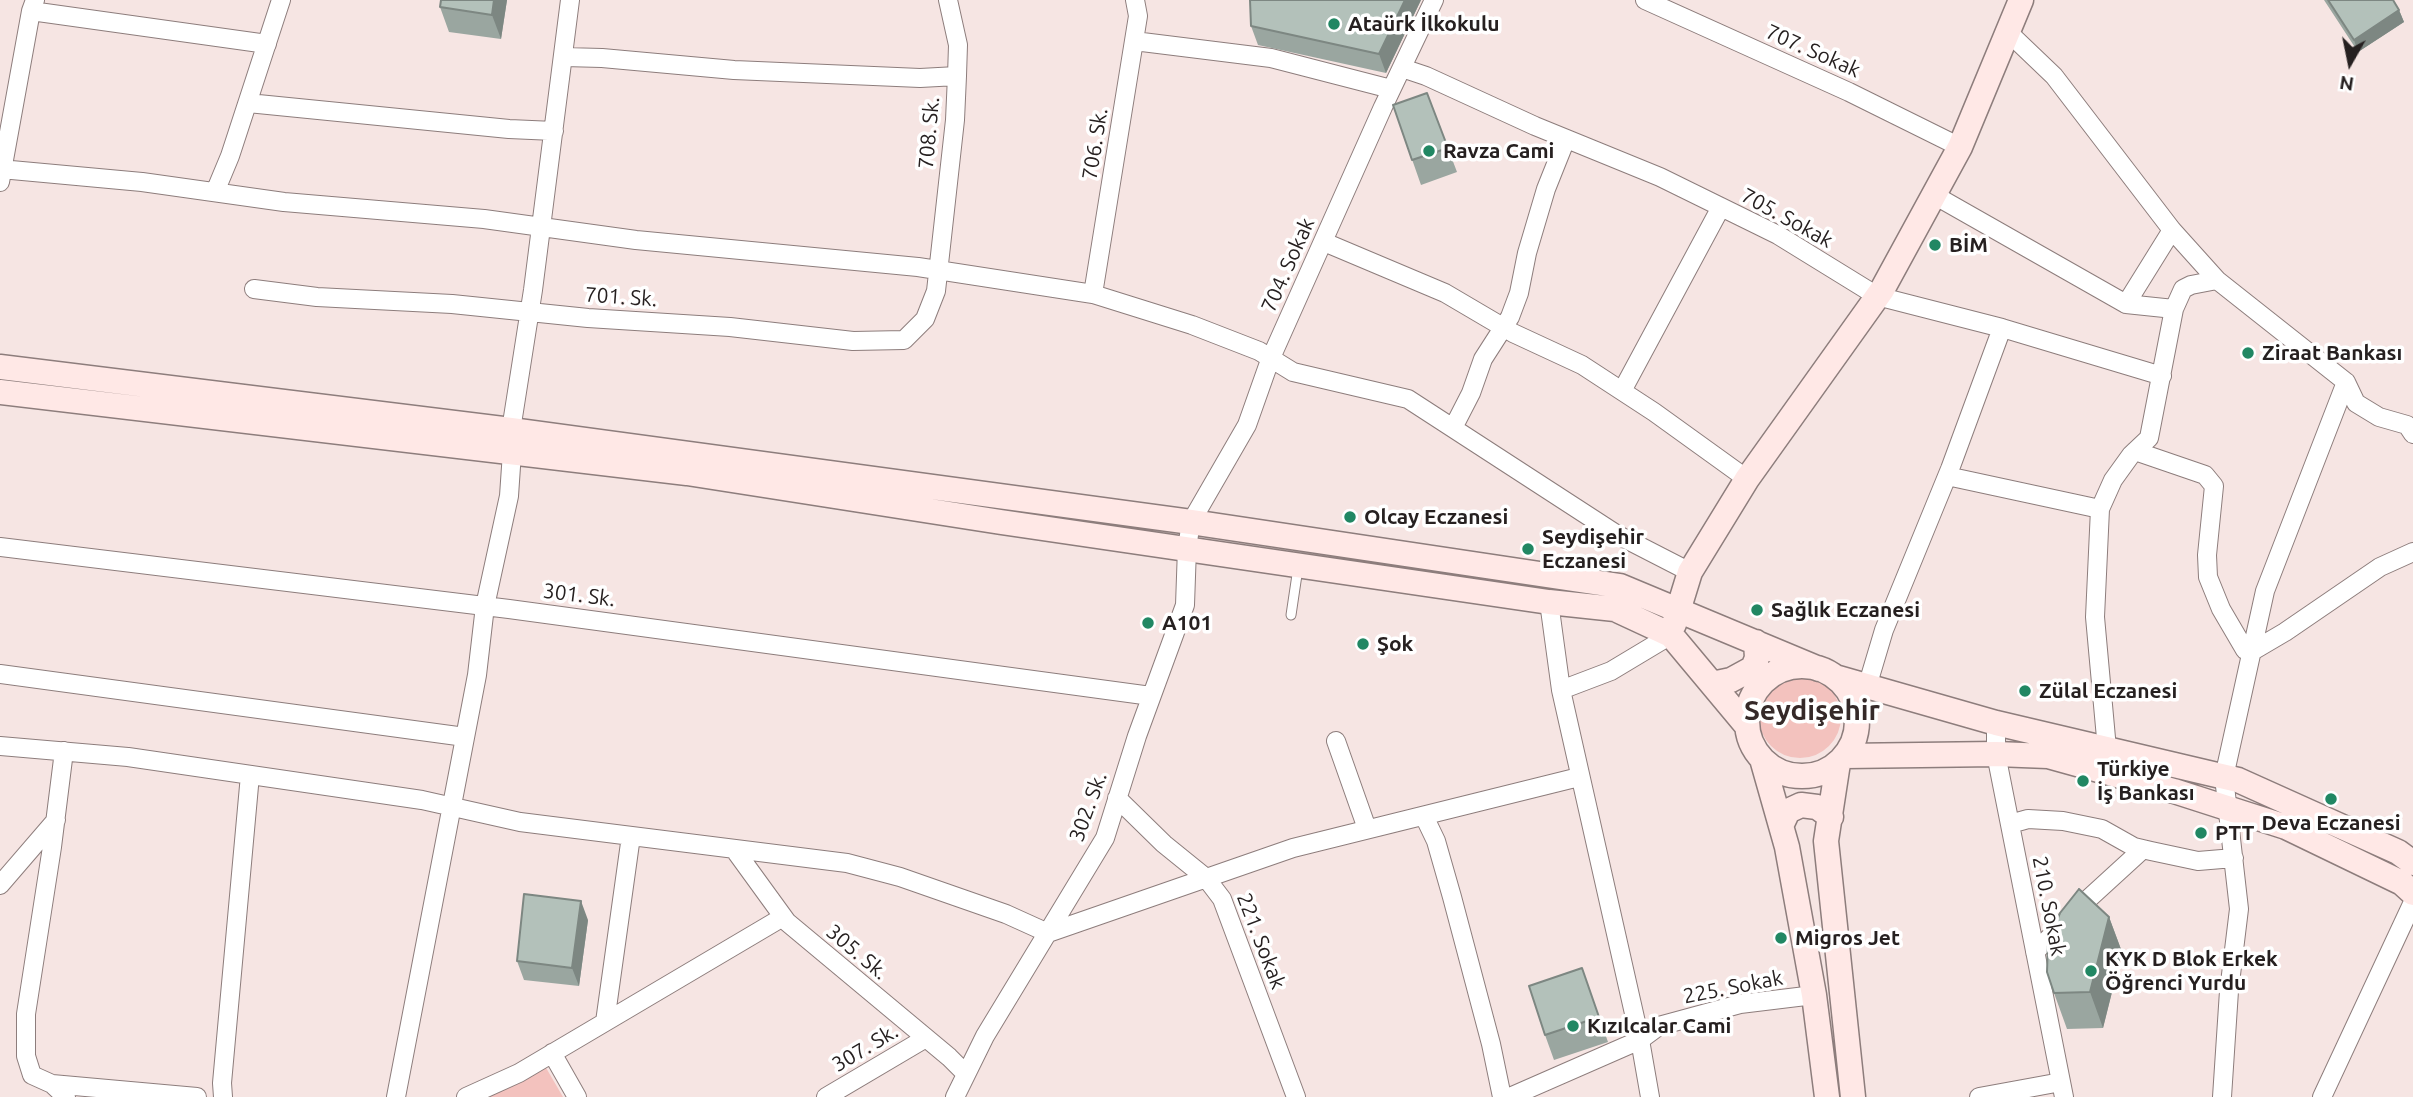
<!DOCTYPE html>
<html>
<head>
<meta charset="utf-8">
<style>
	body { margin:0 }
	#map { position:relative; width:2413px; height:1097px; overflow:hidden; background:#f6e5e3; font-family:Ubuntu,sans-serif }
	canvas { display:block }
	.north { position:absolute; left:2315px; top:28px; width:70px; height:70px; -webkit-text-stroke:5px #fff; paint-order:stroke; rotate:189deg; font-size:19px; font-weight:700; line-height:28px; text-align:center; color:#262020 }
	.north::after { content:''; display:block; margin:auto; width:24px; height:32px; background:#262020; clip-path:polygon(50% 0,100% 100%,50% 72%,0 100%) }
</style>
</head>
<body>
<div id="map">
<canvas width="2413" height="1097"></canvas>
<div class="north">N</div>
</div>
<script>
const ctx = document.querySelector('canvas').getContext('2d');
ctx.lineJoin = 'round';
function fill(path, color) { ctx.fillStyle = color; ctx.fill(path, 'evenodd'); }
const shape = rows => new Path2D(rows.map(r => 'M' + r).join(''));
function stroke(path, color, width, dash) { ctx.strokeStyle = color; ctx.lineWidth = width; ctx.lineCap = dash ? 'butt' : 'round'; ctx.setLineDash(dash || []); ctx.stroke(path); }
function drawText(font, color, halo, rows, align = 'center') {
  ctx.font = font + ' Ubuntu,sans-serif'; ctx.lineWidth = 7; ctx.setLineDash([]); ctx.textBaseline = 'middle'; ctx.strokeStyle = halo; ctx.fillStyle = color; for (const [text, x, y, turn = 0] of rows) {
    ctx.save(); ctx.translate(x, y); ctx.rotate((+turn || 0) * Math.PI / 180); ctx.textAlign = isNaN(turn) ? turn : align; if (halo) ctx.strokeText(text, 0, 0); ctx.fillText(text, 0, 0); ctx.restore();
  }
}
fill(shape([
	'1759 717a41 41 0 1 1 82 0a41 41 0 1 1-82 0Z',
	[545,1066,563,1097,489,1097]
]), '#f3c2be');
const lane = shape([
	[1291,615,1298,568]
]);
const street = shape([
	[1645,0,1849,92,1960,147],
	[31,11,267,44],
	[2009,33,2054,76,2172,230,2217,280,2346,382,2356,403,2379,417,2407,425,2413,434],
	[1134,41,1271,58,1391,89],
	[564,57,602,58,734,70,920,78,957,76],
	[1402,68,1426,76,1535,126,1660,177,1778,235,1877,296,2002,328,2162,376],
	[248,103,509,129,554,131],
	[0,169,142,182,284,202,484,219,636,240,918,267,1093,294,1192,325,1259,351,1293,372,1408,399,1616,534,1690,572],
	[0,182,31,11,35,0],
	[215,192,230,156,281,0],
	[1934,195,2126,304,2174,309],
	[1324,242,1445,293,1513,333,1582,365,1654,412,1747,479],
	[254,289,317,297,452,304,588,318,730,327,853,341,904,340,925,319,936,291,955,120,957,76,958,45,948,0],
	[1093,294,1138,16,1135,0],
	[2126,304,2172,230],
	[1622,391,1721,207],
	[1453,428,1471,393,1483,359,1510,317,1519,293,1527,253,1546,189,1566,139],
	[2135,451,2205,475,2214,486,2207,555,2208,577,2221,609,2245,650,2251,652,2285,632,2380,567,2413,552],
	[1947,476,2100,509],
	[0,547,509,609,1151,696],
	[1549,602,1561,690,1640,1040,1650,1097],
	[0,674,465,737],
	[1867,687,1884,630,1950,469,2002,328],
	[1561,690,1611,671,1671,635],
	[1996,723,1996,754,2064,1097],
	[1336,741,1365,823],
	[0,746,128,757,422,800,520,822,847,863,900,877,1006,914,1048,933,1293,848,1579,777],
	[2107,749,2095,617,2100,509,2113,480,2131,455,2149,438,2174,309,2183,289,2191,285,2217,280],
	[64,751,52,847,26,1014,26,1056,32,1075,52,1084,66,1097],
	[1117,798,1164,844,1206,878,1222,899,1296,1097],
	[1424,816,1436,841,1452,897,1491,1044,1502,1097],
	[2010,824,2028,819,2063,821,2102,829,2134,847,2151,851,2198,861,2234,858],
	[734,849,787,922,949,1057,966,1074],
	[0,885,56,820],
	[2035,952,2085,902,2143,849],
	[605,1022,631,836],
	[552,1053,577,1097],
	[52,1084,197,1097],
	[223,1097,222,1083,250,775],
	[396,1097,477,675,485,606,509,496,512,452,511,430,533,290,570,0],
	[466,1097,519,1073,783,917],
	[826,1097,926,1038],
	[955,1097,985,1036,1105,838,1137,736,1185,605,1187,548,1191,522,1247,425,1270,360,1383,107,1434,0],
	[1510,1097,1640,1040,1659,1026,1740,1004,1814,995],
	[1979,1097,2061,1082],
	[2222,1097,2229,991,2239,909,2224,777,2265,591,2346,382],
	[2322,1097,2413,902]
]);
const secondary = shape([
	[0,367,511,430,1191,522,1620,586,1819,669],
	[0,392,687,473,1001,522,1549,602,1615,609,1671,635,1747,726],
	[1674,624,1690,572,1747,479,1882,290,1960,147,2021,0],
	'1747 721a55 55 0 1 1 110 0a55 55 0 1 1-110 0Z',
	[1835,677,1996,723,2238,780,2398,852,2413,863],
	[1712,684,1731,680,1753,668,1757,658,1756,642],
	[1845,756,1996,754,2048,756,2174,791,2286,827,2402,883,2413,893],
	[1762,759,1787,847,1814,995,1827,1097],
	[1838,763,1826,841,1853,1097],
	[1781,826,1788,811,1801,805,1817,807,1831,817]
]);
stroke(lane, '#8d7d7c', 11);
stroke(street, '#8d7d7c', 20);
stroke(secondary, '#8d7d7c', 27);
stroke(lane, '#fff', 9);
stroke(street, '#fff', 18);
stroke(secondary, '#ffe8e6', 24);
fill(shape([
	[441,0,507,0,501,39,449,32,440,7],
	[1421,0,1386,73,1258,45,1251,26],
	[2324,0,2393,0,2399,10,2404,22,2358,52],
	[1427,93,1457,172,1421,185,1393,105],
	[2109,917,2122,952,2103,1028,2067,1029,2054,993],
	[588,920,579,986,524,980,517,961],
	[1582,968,1608,1042,1554,1060,1545,1035]
]), '#9aa6a0');
fill(shape([
	[494,0,507,0,501,39,492,15],
	[1405,0,1421,0,1386,73,1379,54],
	[2399,10,2404,22,2358,52,2354,40],
	[581,901,588,920,579,986,572,968],
	[2109,917,2122,952,2103,1028,2090,992]
]), '#7d8782');
const building = shape([
	[441,0,494,0,492,15,440,7,441,0],
	[1250,0,1405,0,1379,54,1251,26,1250,0],
	[2328,0,2393,0,2399,10,2354,40,2328,0],
	[1427,93,1448,148,1412,160,1393,105,1427,93],
	[2079,889,2109,917,2090,992,2054,993,2047,972,2048,941,2060,913,2079,889],
	[524,894,581,901,572,968,517,961,524,894],
	[1582,968,1599,1017,1545,1035,1529,986,1582,968]
]);
fill(building, '#b3c1ba');
stroke(building, '#7d8782', 2);
for (const [x, y, r, color] of [
	[1334,24,7,"#218763"],
	[1429,151,7,"#218763"],
	[1935,245,7,"#218763"],
	[2248,353,7,"#218763"],
	[1350,517,7,"#218763"],
	[1528,549,7,"#218763"],
	[1757,610,7,"#218763"],
	[1148,623,7,"#218763"],
	[1363,644,7,"#218763"],
	[2025,691,7,"#218763"],
	[2083,781,7,"#218763"],
	[2331,799,7,"#218763"],
	[2201,833,7,"#218763"],
	[1781,938,7,"#218763"],
	[2091,971,7,"#218763"],
	[1573,1026,7,"#218763"]
]) { const dot = new Path2D(); dot.arc(x, y, r, 0, 2 * Math.PI); ctx.fillStyle = color; ctx.fill(dot); stroke(dot, '#fff', 2.5); }
drawText('bold 21px', '#262020', '#fff', [
	["Ataürk İlkokulu",1348,24],
	["Ravza Cami",1443,151],
	["BİM",1949,245],
	["Ziraat Bankası",2262,353],
	["Olcay Eczanesi",1364,517],
	["Seydişehir",1542,537],
	["Eczanesi",1542,561],
	["Sağlık Eczanesi",1771,610],
	["A101",1162,623],
	["Şok",1377,644],
	["Zülal Eczanesi",2039,691],
	["Türkiye",2097,769],
	["İş Bankası",2097,793],
	["Deva Eczanesi",2331,823,"center"],
	["PTT",2215,833],
	["Migros Jet",1795,938],
	["KYK D Blok Erkek",2105,959],
	["Öğrenci Yurdu",2105,983],
	["Kızılcalar Cami",1587,1026]
], 'left');
drawText('21px', '#262020', '#fff', [
	["707. Sokak",1813,51,24],
	["708. Sk.",929,133,-85],
	["706. Sk.",1095,144,-81],
	["705. Sokak",1787,218,29],
	["704. Sokak",1288,265,-66],
	["701. Sk.",621,297,4],
	["301. Sk.",579,595,7],
	["302. Sk.",1088,807,-70],
	["210. Sokak",2049,906,79],
	["221. Sokak",1261,941,69],
	["305. Sk.",857,952,40],
	["225. Sokak",1733,987,-11],
	["307. Sk.",865,1048,-31]
]);
drawText('bold 28px', '#352928', '#fff', [
	["Seydişehir",1812,711]
]);
</script>
</body>
</html>
